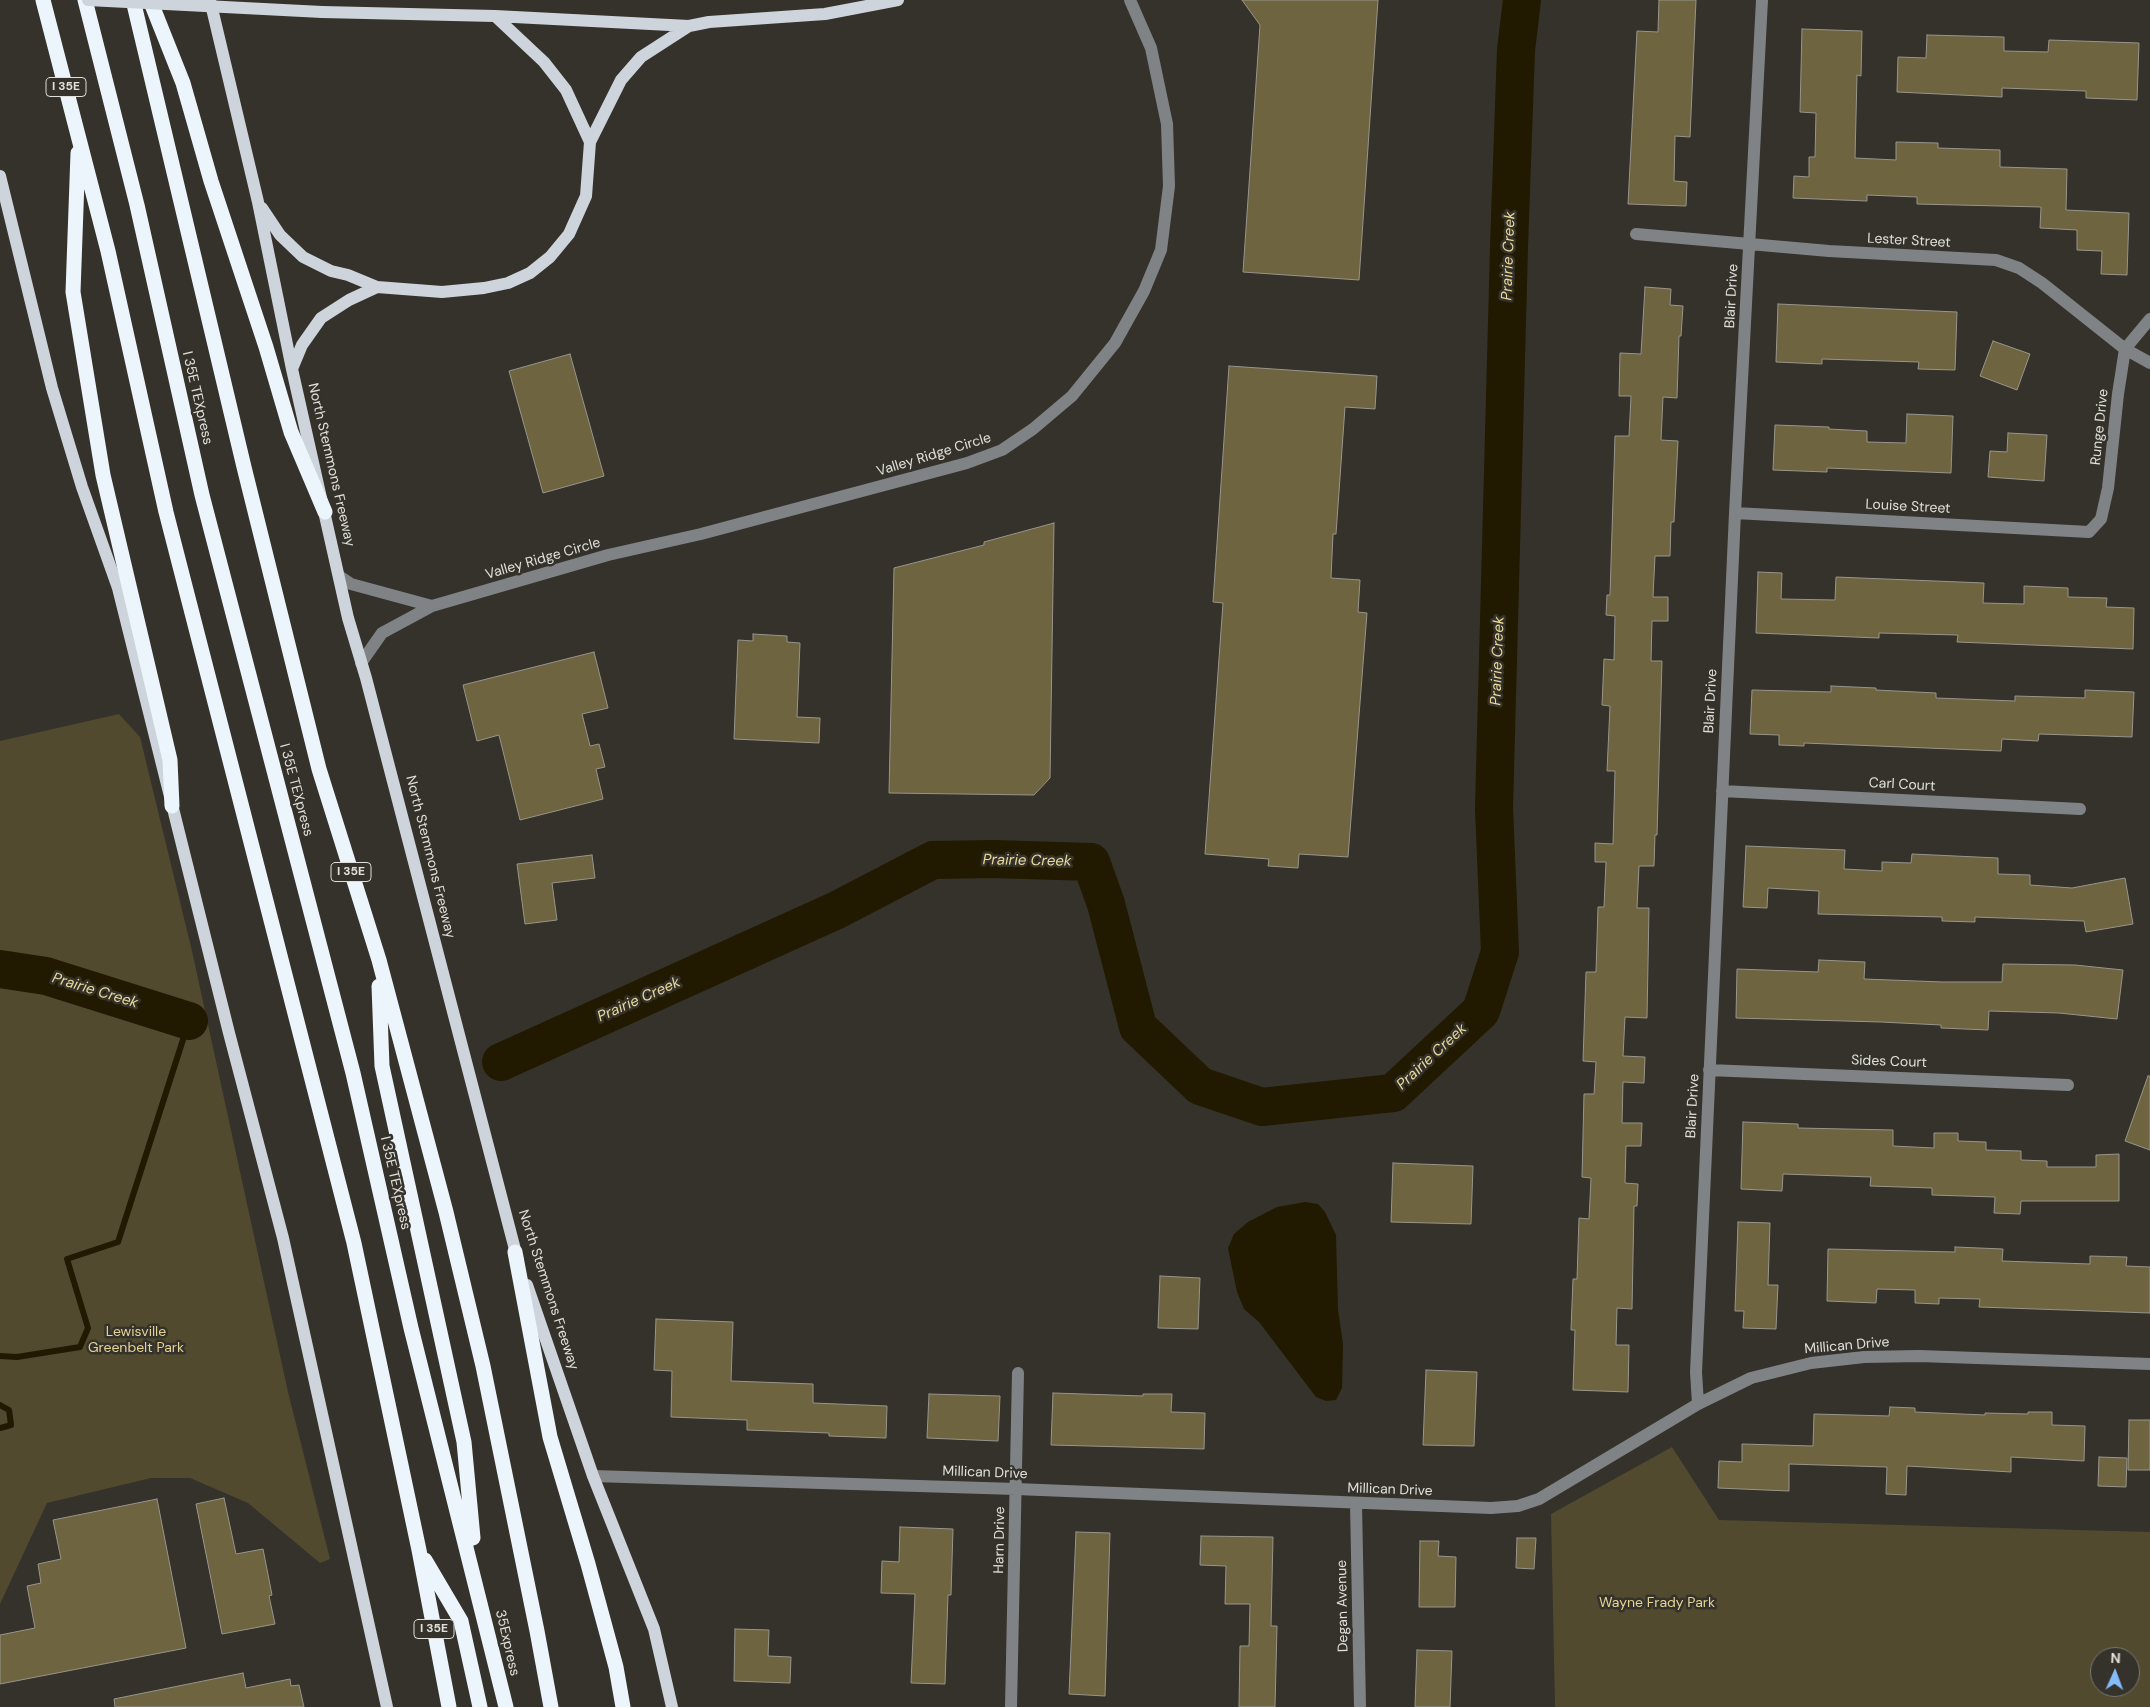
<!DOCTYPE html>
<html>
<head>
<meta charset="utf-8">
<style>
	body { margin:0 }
	#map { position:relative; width:2150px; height:1707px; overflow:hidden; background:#34322a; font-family:"DM Sans",sans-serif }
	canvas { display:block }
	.north { position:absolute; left:2090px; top:1647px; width:50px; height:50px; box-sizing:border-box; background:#34322a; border:1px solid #797770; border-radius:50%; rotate:2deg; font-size:14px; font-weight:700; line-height:20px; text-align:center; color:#e0dfda }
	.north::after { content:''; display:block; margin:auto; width:18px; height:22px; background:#84bcfb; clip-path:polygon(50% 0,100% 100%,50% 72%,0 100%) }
</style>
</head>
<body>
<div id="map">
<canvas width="2150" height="1707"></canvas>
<div class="north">N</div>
</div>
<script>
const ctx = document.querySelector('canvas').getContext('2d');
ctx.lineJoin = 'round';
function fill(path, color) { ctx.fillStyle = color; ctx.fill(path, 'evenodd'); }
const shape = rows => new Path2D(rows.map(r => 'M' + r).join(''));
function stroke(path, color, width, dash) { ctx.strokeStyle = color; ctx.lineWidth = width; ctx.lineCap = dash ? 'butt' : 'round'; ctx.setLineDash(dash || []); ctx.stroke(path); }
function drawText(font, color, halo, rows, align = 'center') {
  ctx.font = font + ' "DM Sans",sans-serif'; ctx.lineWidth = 5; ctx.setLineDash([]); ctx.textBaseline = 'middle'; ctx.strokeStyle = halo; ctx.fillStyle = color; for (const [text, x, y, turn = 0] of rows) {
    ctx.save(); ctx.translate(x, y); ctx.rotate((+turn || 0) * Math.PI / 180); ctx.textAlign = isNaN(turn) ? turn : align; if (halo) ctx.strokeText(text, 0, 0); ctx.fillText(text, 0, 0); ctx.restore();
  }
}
fill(shape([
	[119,714,140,737,192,951,288,1392,330,1559,320,1563,248,1503,190,1478,151,1478,47,1503,0,1604,0,741],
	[1672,1447,1719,1520,2150,1532,2150,1707,1555,1707,1551,1514],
	[2100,1657,2130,1657,2130,1687,2100,1687]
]), '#514a2f');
fill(shape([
	[1305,1202,1318,1204,1325,1212,1336,1235,1338,1310,1343,1344,1342,1388,1336,1400,1326,1401,1316,1397,1259,1322,1244,1309,1237,1292,1228,1248,1234,1234,1248,1222,1277,1207]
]), '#211a01');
stroke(shape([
	[0,1356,17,1357,80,1347,88,1328,67,1259,118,1242,189,1021],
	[0,1405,9,1410,11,1425,0,1428]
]), '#211a01', 6);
stroke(shape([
	[0,969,46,976,189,1021],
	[501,1062,837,910,933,860,993,859,1091,862,1106,904,1138,1027,1200,1086,1262,1107,1393,1093,1481,1011,1500,952,1494,808,1509,247,1516,50,1522,0]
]), '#211a01', 38);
const building = shape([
	[1242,0,1378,0,1359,280,1243,272,1260,25,1242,0],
	[1659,0,1696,0,1690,137,1675,136,1674,181,1687,182,1686,206,1628,204,1637,31,1658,32,1659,0],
	[1802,29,1862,31,1861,76,1857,75,1855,158,1896,160,1896,142,1938,143,1938,148,2000,150,2000,167,2067,169,2066,210,2129,213,2127,275,2101,274,2102,251,2077,250,2077,230,2040,228,2041,207,1917,204,1917,197,1867,195,1867,201,1793,198,1794,176,1809,177,1809,157,1815,157,1816,113,1800,112,1802,29],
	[1927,35,2004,37,2004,51,2048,52,2049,40,2139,43,2137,100,2086,98,2086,91,2002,88,2002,97,1897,92,1898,57,1926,58,1927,35],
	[1645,287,1671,289,1670,305,1683,306,1681,336,1679,336,1677,398,1663,397,1661,440,1678,441,1674,522,1671,522,1670,556,1655,556,1653,597,1668,597,1668,621,1652,621,1651,661,1662,661,1657,835,1655,835,1654,866,1639,866,1637,908,1649,908,1647,1018,1625,1017,1623,1056,1645,1057,1644,1083,1623,1082,1622,1123,1642,1123,1641,1146,1626,1146,1625,1183,1638,1184,1637,1206,1634,1206,1632,1309,1617,1308,1616,1345,1629,1345,1628,1392,1573,1390,1575,1330,1571,1330,1573,1279,1577,1279,1579,1218,1589,1219,1591,1178,1582,1177,1584,1094,1594,1094,1596,1062,1583,1061,1586,972,1596,972,1598,907,1604,907,1606,862,1595,862,1595,843,1613,844,1615,771,1607,771,1610,706,1602,705,1604,659,1614,660,1615,616,1606,615,1607,595,1610,595,1615,436,1629,436,1631,396,1619,396,1620,353,1641,354,1645,287],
	[1778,304,1957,312,1955,370,1918,369,1919,362,1822,359,1822,364,1776,362,1778,304],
	[1993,341,2030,354,2017,390,1980,376,1993,341],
	[570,354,604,476,543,493,509,371,570,354],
	[1229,366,1377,376,1375,409,1345,407,1336,534,1333,534,1331,578,1360,580,1358,612,1367,613,1348,857,1299,854,1298,868,1268,866,1269,859,1205,854,1223,603,1213,602,1229,366],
	[1907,414,1953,416,1951,473,1827,468,1827,472,1773,470,1775,425,1829,427,1829,429,1867,431,1867,442,1906,443,1907,414],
	[2008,433,2047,435,2044,481,1988,477,1990,451,2007,452,2008,433],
	[1054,523,1050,778,1034,795,889,793,894,568,984,545,984,542,1054,523],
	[1758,572,1782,573,1781,599,1835,600,1836,577,1984,583,1983,603,2024,604,2024,586,2068,588,2068,597,2107,598,2106,607,2134,608,2133,649,1957,642,1958,635,1879,633,1879,638,1756,633,1758,572],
	[753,634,787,636,787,642,800,643,797,717,820,718,819,743,734,739,738,640,753,641,753,634],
	[594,652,608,708,582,714,590,746,599,744,605,767,596,769,603,799,520,820,499,735,477,741,463,685,594,652],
	[1831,686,1876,688,1876,690,1936,693,1936,698,2015,701,2015,696,2085,698,2085,690,2134,692,2132,737,2039,734,2038,741,2002,739,2001,751,1804,743,1804,746,1779,745,1779,735,1750,734,1752,690,1831,692,1831,686],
	[1746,846,1845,850,1844,869,1882,871,1882,862,1911,863,1912,854,1998,858,1998,874,2030,875,2030,885,2072,888,2125,878,2133,924,2086,932,2084,921,1975,917,1975,922,1942,921,1942,917,1818,914,1819,891,1768,888,1767,908,1743,907,1746,846],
	[592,855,595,878,552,883,557,920,525,924,517,864,592,855],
	[1819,960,1865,962,1864,979,1943,982,2002,982,2003,964,2075,965,2123,970,2117,1019,2059,1013,1989,1011,1988,1030,1941,1028,1941,1025,1881,1022,1736,1018,1737,969,1818,972,1819,960],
	[2148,1076,2150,1076,2150,1150,2125,1141,2148,1076],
	[1743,1122,1798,1124,1798,1128,1893,1130,1893,1146,1934,1148,1934,1133,1958,1133,1958,1141,1986,1142,1986,1150,2021,1151,2021,1160,2047,1161,2047,1167,2096,1167,2096,1155,2119,1154,2119,1201,2021,1201,2020,1214,1994,1213,1995,1197,1932,1195,1932,1188,1870,1186,1871,1177,1783,1174,1782,1191,1741,1189,1743,1122],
	[1393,1163,1473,1166,1471,1224,1391,1222,1393,1163],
	[1738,1222,1770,1223,1768,1285,1778,1285,1776,1329,1743,1328,1744,1311,1735,1311,1738,1222],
	[1955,1247,2003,1249,2002,1261,2090,1264,2090,1256,2127,1257,2126,1266,2150,1267,2150,1313,1979,1307,1980,1299,1939,1298,1939,1304,1915,1303,1915,1290,1877,1289,1876,1303,1827,1301,1828,1249,1955,1252,1955,1247],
	[1160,1276,1200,1278,1198,1329,1158,1328,1160,1276],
	[656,1319,733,1322,731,1381,813,1384,813,1403,887,1406,886,1438,829,1436,829,1433,747,1430,747,1420,671,1417,672,1371,654,1370,656,1319],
	[1426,1370,1477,1372,1474,1446,1423,1445,1426,1370],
	[1053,1393,1143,1396,1143,1394,1172,1394,1171,1412,1205,1413,1204,1449,1051,1445,1053,1393],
	[929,1394,1000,1396,998,1441,927,1438,929,1394],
	[1890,1407,1915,1408,1915,1412,1985,1415,1985,1413,2028,1414,2028,1412,2052,1412,2052,1425,2085,1426,2084,1461,2011,1457,2011,1472,1907,1466,1906,1495,1886,1494,1887,1467,1789,1464,1789,1491,1718,1488,1719,1461,1742,1462,1742,1444,1813,1446,1814,1414,1889,1416,1890,1407],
	[2129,1420,2150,1420,2150,1470,2128,1470,2129,1420],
	[2099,1457,2127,1458,2126,1487,2098,1486,2099,1457],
	[224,1498,236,1554,263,1549,272,1595,269,1596,275,1624,222,1634,196,1504,224,1498],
	[157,1499,186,1648,0,1684,0,1635,35,1628,27,1586,41,1583,38,1564,61,1559,53,1520,157,1499],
	[900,1527,953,1529,951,1595,948,1595,945,1684,911,1683,915,1594,881,1593,882,1561,899,1562,900,1527],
	[1076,1532,1110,1533,1105,1696,1069,1694,1076,1532],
	[1201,1536,1273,1537,1271,1626,1277,1626,1275,1707,1239,1707,1240,1646,1249,1646,1250,1604,1225,1604,1226,1566,1200,1565,1201,1536],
	[1517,1538,1536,1538,1534,1569,1516,1568,1517,1538],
	[1420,1541,1439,1541,1438,1556,1456,1557,1455,1607,1419,1607,1420,1541],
	[735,1629,769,1630,768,1656,791,1657,790,1683,734,1681,735,1629],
	[1417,1650,1452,1651,1450,1707,1415,1707,1417,1650],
	[243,1673,246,1688,290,1679,291,1686,299,1685,304,1707,115,1707,114,1699,243,1673]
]);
fill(building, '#6e6440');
stroke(building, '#98958c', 1);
stroke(shape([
	[1636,234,1829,251,1996,260,2019,268,2042,283,2125,349,2150,363],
	[1735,513,2089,532,2101,519,2108,488,2118,394,2125,349,2150,319],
	[339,576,351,584,432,606],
	[361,663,382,633,432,606,608,555,701,534,967,463,1002,450,1033,429,1072,396,1115,343,1144,291,1161,250,1169,186,1167,124,1151,48,1130,0],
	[1722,791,2080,809],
	[1709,1070,2068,1085],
	[1698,1404,1696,1372,1735,513,1762,0],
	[593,1476,1016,1489,1491,1508,1518,1506,1539,1499,1698,1404,1751,1378,1811,1363,1864,1357,1919,1356,2150,1364],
	[1356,1504,1360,1707],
	[1011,1707,1018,1373]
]), '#808386', 12);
stroke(shape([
	[210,0,258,202,292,369,348,618,366,678,518,1261],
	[322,12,495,16,689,26,709,22,825,14,898,0],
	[495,16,544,62,566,90,590,142],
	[0,176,52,388,82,487,118,588,229,1033,283,1238,387,1707],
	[262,208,280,235,303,257,331,271,348,275,377,287,442,292,484,288,508,283,530,273,550,257,569,234,586,196,590,142,621,80,641,57,689,26],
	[292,369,302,345,321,318,349,300,377,287],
	[527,1285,593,1476,654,1629,672,1707]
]), '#ced4db', 12);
stroke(shape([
	[43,0,108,251,166,512,354,1243,419,1550,449,1707],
	[85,0,137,205,202,495,353,1073,411,1328,506,1707],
	[133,0,244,467,319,769,379,960,446,1212,483,1366,537,1631,551,1707],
	[150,0,183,83,211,181,266,347,291,432,325,512],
	[78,153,73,292,103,475,170,760,172,806],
	[379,986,382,1066,464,1442,473,1538],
	[515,1252,550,1437,588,1564,616,1667,623,1707],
	[425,1560,461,1621,480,1707]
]), '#ecf4fc', 15);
stroke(shape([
	[88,0,322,12]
]), '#ced4db', 12);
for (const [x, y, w] of [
	[66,87,40],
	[351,872,40],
	[434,1629,40]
]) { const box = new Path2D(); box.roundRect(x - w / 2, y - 9.5, w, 19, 4); ctx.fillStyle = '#34322a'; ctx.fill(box); stroke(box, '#e0dfda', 1); }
drawText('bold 12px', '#e0dfda', null, [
	["I 35E",66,87],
	["I 35E",351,872],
	["I 35E",434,1629]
]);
drawText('14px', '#e0dfda', '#34322a', [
	["Lester Street",1909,241,3],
	["Blair Drive",1732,296,-87],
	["I 35E TEXpress",197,398,77],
	["Runge Drive",2100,427,-84],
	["Valley Ridge Circle",934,455,-17],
	["North Stemmons Freeway",331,465,77],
	["Louise Street",1908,507,3],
	["Valley Ridge Circle",543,559,-16],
	["Blair Drive",1711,701,-87],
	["Carl Court",1902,785,3],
	["I 35E TEXpress",296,790,75],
	["North Stemmons Freeway",430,857,76],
	["Sides Court",1889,1062,2],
	["Blair Drive",1693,1106,-87],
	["I 35E TEXpress",395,1183,77],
	["North Stemmons Freeway",548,1290,72],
	["Millican Drive",1847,1346,-5],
	["Millican Drive",985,1473,2],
	["Millican Drive",1390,1490,2],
	["Harn Drive",1000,1540,-89],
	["Degan Avenue",1343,1606,-91],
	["35Express",507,1643,77]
]);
drawText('14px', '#e5d495', '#34322a', [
	["Lewisville",136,1332],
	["Greenbelt Park",136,1348],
	["Wayne Frady Park",1657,1603]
]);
drawText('italic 15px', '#ead99a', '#34322a', [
	["Prairie Creek",1509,256,-88],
	["Prairie Creek",1498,661,-88],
	["Prairie Creek",1027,861,1],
	["Prairie Creek",95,991,17],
	["Prairie Creek",639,1000,-24],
	["Prairie Creek",1432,1057,-43]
]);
</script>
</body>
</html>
